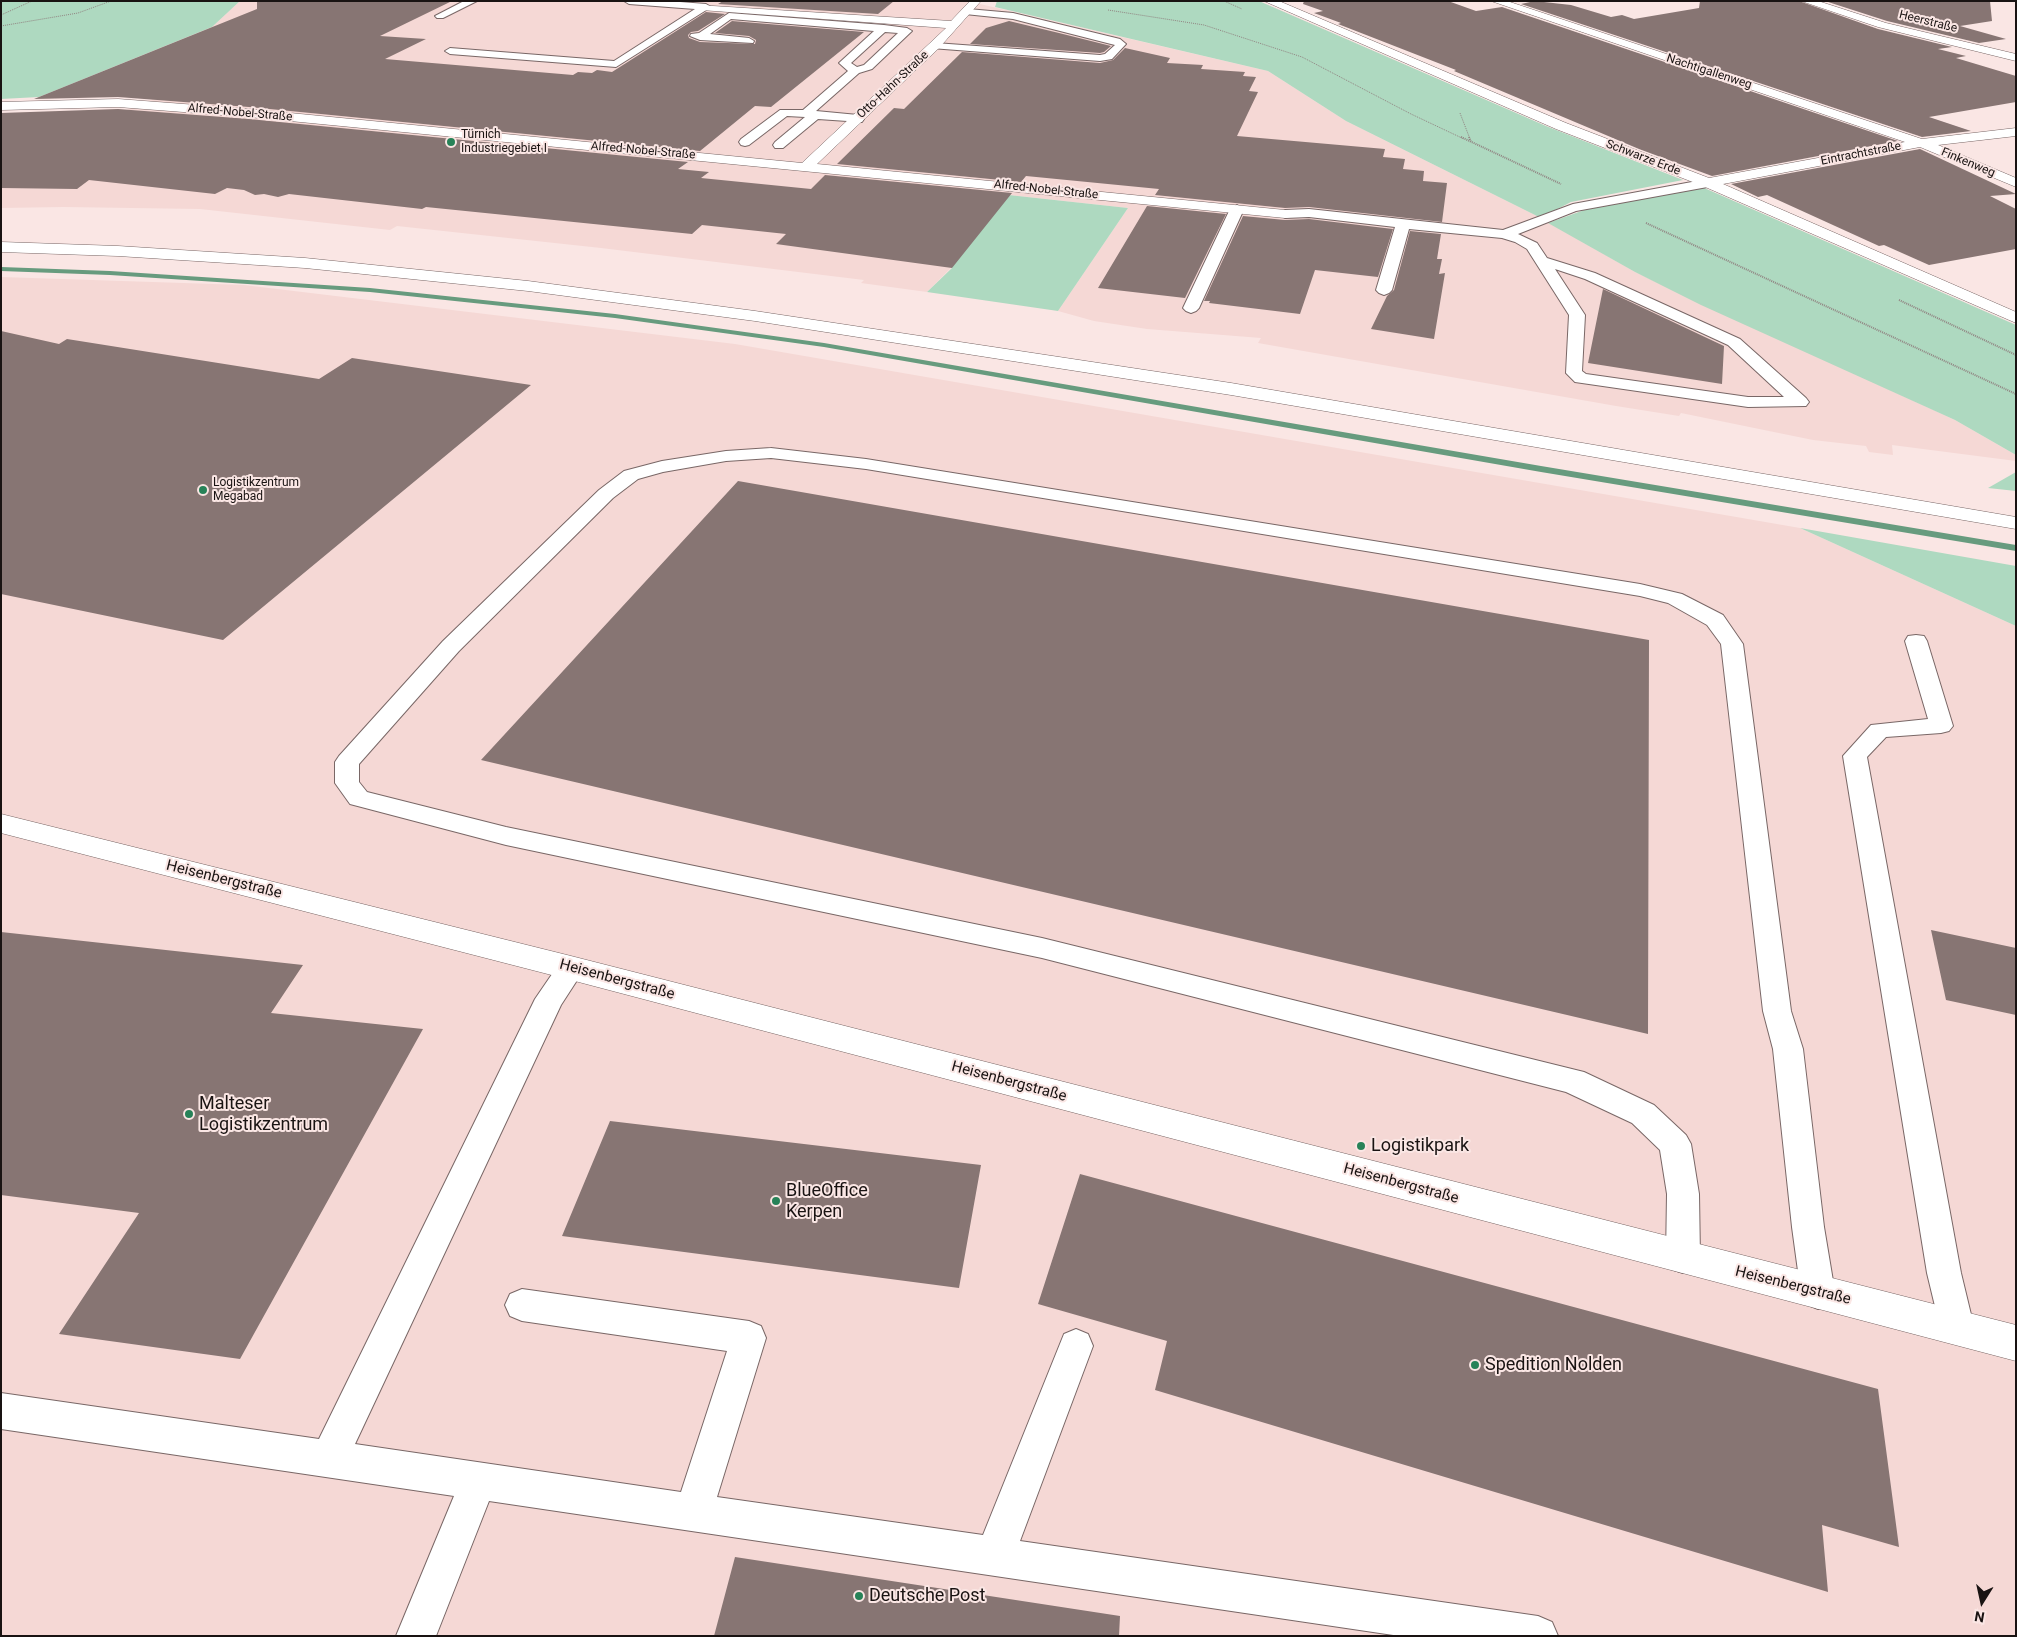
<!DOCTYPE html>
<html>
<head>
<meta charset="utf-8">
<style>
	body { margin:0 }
	#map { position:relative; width:2017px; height:1637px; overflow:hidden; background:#fae6e4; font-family:Roboto,sans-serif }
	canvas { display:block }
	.frame { position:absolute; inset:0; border:2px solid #191312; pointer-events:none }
	.north { position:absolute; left:1957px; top:1577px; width:50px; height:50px; -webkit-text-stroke:4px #fae6e4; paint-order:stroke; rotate:190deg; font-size:14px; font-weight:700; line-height:20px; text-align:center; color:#191312 }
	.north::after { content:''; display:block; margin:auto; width:18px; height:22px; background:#191312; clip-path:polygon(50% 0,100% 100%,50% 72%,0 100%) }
</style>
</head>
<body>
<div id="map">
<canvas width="2017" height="1637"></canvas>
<div class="frame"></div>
<div class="north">N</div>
</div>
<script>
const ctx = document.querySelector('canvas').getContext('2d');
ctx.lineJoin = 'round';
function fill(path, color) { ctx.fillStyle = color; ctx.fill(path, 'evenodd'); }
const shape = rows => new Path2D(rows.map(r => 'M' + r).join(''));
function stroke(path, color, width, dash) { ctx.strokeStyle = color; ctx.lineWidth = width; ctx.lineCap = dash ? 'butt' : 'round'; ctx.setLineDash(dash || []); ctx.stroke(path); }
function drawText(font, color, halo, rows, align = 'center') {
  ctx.font = font + ' Roboto,sans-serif'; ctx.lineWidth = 4; ctx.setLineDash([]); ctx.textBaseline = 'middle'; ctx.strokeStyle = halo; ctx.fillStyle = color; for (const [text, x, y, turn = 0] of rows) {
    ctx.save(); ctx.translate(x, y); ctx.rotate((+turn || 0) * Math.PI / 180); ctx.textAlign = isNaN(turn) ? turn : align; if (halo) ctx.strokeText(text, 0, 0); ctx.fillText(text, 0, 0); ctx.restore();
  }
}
fill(shape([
	[240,1,967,1,1268,71,1346,121,1543,219,1635,272,1955,420,2016,455,2016,461,1892,445,1893,455,1869,452,1866,446,1813,440,1681,413,1679,416,1616,406,1258,343,1261,338,1147,329,1094,321,1058,311,1128,208,972,191,951,268,927,292,861,283,864,280,601,248,397,226,390,230,200,209,64,207,1,208,1,113,127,110,239,61,241,58,153,51,212,27],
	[1,277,244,285,735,344,1800,528,2016,626,2016,1636,1,1636]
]), '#f5d8d5');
fill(shape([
	[1,1,240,1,212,27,39,97,1,99],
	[997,1,1259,1,1546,126,1683,180,1571,202,1544,216,1543,219,1346,121,1268,71,995,7],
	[1702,187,2016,325,2016,455,1955,420,1701,305,1635,272,1548,223,1590,208],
	[972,191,1128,208,1058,311,927,292,952,268],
	[2016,472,2016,491,1988,488],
	[1800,528,2016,566,2016,626]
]), '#aed9c0');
fill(shape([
	[1,267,110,271,370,288,615,314,824,343,1541,466,2016,545,2016,551,1541,472,824,347,615,318,370,292,110,275,1,271,1,267]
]), '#679b7e');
fill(shape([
	[257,1,452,1,380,36,426,39,385,59,573,75,578,72,592,73,597,70,612,72,706,12,725,14,698,31,691,32,688,35,689,38,700,42,755,44,756,40,749,36,715,33,732,21,864,32,771,107,755,106,700,151,249,107,118,97,34,99,257,9],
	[723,1,894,1,878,14,718,4],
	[1304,1,1448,1,1476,11,1502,7,1898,141,1712,176,1639,149,1454,71,1456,70,1338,24,1341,23,1314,13,1323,11,1303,4],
	[1535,1,1571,5,1611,17,1622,15,1634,19,1699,8,1700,1,1799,1,1878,29,1952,47,1938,49,1966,56,1956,58,2016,76,2016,102,1929,117,1971,131,1922,137,1521,4],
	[1825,1,1990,1,1992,21,1960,26,2006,39,1979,43,1887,21],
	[1009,21,1059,33,1111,46,1104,52,1100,53,970,44,986,28],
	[1125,48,1170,58,1167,63,1203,65,1201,69,1245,72,1243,76,1256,77,1249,91,1258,92,1237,136,1385,149,1383,157,1405,159,1403,169,1424,171,1423,181,1447,183,1442,222,1309,207,1285,208,1155,195,1159,189,1026,176,1021,182,837,164,894,108,904,109,962,52,1100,63,1113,60],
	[118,109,249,119,688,162,678,169,709,172,701,178,811,189,825,175,1012,193,952,268,776,244,786,234,702,225,692,234,426,207,422,209,289,194,278,197,264,194,255,195,244,190,227,188,215,194,89,180,77,189,1,188,1,113],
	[1920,149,2016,194,1990,196,2016,209,2016,249,1929,265,1884,245,1879,246,1767,195,1758,197,1731,184],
	[1147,206,1226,214,1185,298,1098,288],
	[1243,216,1285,220,1309,219,1393,229,1378,277,1315,270,1300,314,1209,303,1210,301,1204,301],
	[1410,231,1441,234,1437,259,1442,259,1439,274,1445,273,1434,339,1371,329,1387,296,1394,290],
	[1603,289,1724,346,1722,384,1588,363],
	[1,331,59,344,67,339,319,379,352,358,531,385,223,640,1,594],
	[738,481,1649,640,1648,1034,481,760],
	[1931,930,2016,948,2016,1015,1946,1000],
	[1,932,303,965,271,1013,423,1029,240,1359,59,1334,139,1213,1,1195],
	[610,1121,981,1165,959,1288,562,1236],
	[1080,1174,1878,1389,1899,1547,1822,1525,1828,1592,1155,1390,1167,1341,1038,1304],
	[735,1557,1120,1616,1119,1636,714,1636]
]), '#877573');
const lane = shape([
	[464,1,477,1,443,18,437,18,435,16,464,1],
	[624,1,667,1,706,4,711,7,616,67,450,54,445,51,450,48,614,61,695,9,629,4,624,1],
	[968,9,1013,13,1120,39,1126,44,1112,59,1100,61,931,48,930,46,931,44,935,43,1100,55,1105,54,1115,45,1013,19,965,14,963,12,968,9],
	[729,13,884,25,907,28,912,31,872,69,859,73,816,111,858,115,864,119,862,122,818,119,783,148,775,148,773,145,775,142,805,117,787,116,749,145,745,146,741,145,739,142,741,139,780,110,803,110,848,71,839,63,874,31,731,19,710,34,749,38,754,41,753,43,700,40,690,36,691,34,699,33,729,13],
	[885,32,898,33,864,65,857,67,851,63,885,32],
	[1708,179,1715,183,1713,186,1576,211,1518,234,1537,243,1547,258,1595,273,1740,339,1806,398,1809,402,1806,406,1748,407,1575,382,1566,373,1569,315,1527,249,1515,242,1502,238,1409,229,1392,290,1389,293,1384,295,1379,293,1376,290,1395,227,1309,217,1285,218,1278,214,1285,210,1309,209,1503,230,1573,204,1708,179],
	[1555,269,1585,279,1728,345,1784,397,1748,397,1586,374,1582,371,1585,315,1555,269],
	[1237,205,1244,209,1199,308,1196,311,1191,313,1186,311,1183,308,1230,209,1237,205],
	[771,448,866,459,1640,584,1682,594,1723,615,1743,644,1791,1011,1803,1049,1824,1227,1835,1293,1830,1304,1818,1309,1806,1304,1801,1293,1792,1227,1773,1049,1763,1011,1721,644,1707,625,1668,603,1640,596,866,469,771,458,726,461,663,472,638,479,613,498,459,651,359,764,359,782,367,792,506,827,1042,938,1584,1072,1654,1105,1686,1135,1691,1144,1699,1194,1700,1258,1695,1269,1683,1273,1671,1269,1666,1258,1667,1194,1660,1150,1632,1123,1566,1092,1042,958,506,845,350,804,335,783,335,762,339,756,443,641,599,490,624,471,662,461,726,451,771,448],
	[1916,635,1924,636,1927,641,1953,726,1949,731,1941,733,1886,737,1867,757,1961,1273,1974,1327,1969,1339,1957,1343,1945,1339,1940,1327,1927,1273,1843,756,1871,725,1928,719,1905,641,1908,636,1916,635],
	[571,957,581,961,585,968,561,1005,355,1444,681,1492,727,1351,522,1321,510,1316,505,1305,510,1294,522,1289,749,1321,761,1326,766,1338,717,1497,983,1535,1064,1334,1076,1329,1088,1334,1093,1346,1020,1541,1538,1616,1552,1622,1558,1636,1400,1636,489,1501,436,1636,396,1636,454,1496,1,1429,1,1393,319,1439,535,999,561,961,571,957]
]);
const street = shape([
	[970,1,981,1,939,48,817,164,1285,210,1290,211,1292,214,1290,217,1285,218,249,117,118,107,1,110,1,102,118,99,249,109,802,163,946,28,701,10,697,9,696,7,697,5,951,21,970,1],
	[1264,1,1279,1,1566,123,1709,178,1905,142,1491,1,1507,1,1922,139,2016,128,2016,136,1938,145,2016,178,2016,187,1920,147,1723,184,2016,312,2016,323,1703,186,1556,129,1264,1],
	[1,814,571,956,2016,1325,2016,1361,571,980,1,833,1,814]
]);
const secondary = shape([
	[1801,1,1818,1,1886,23,2016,54,2016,61,1878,27,1801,1],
	[1,242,118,246,305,258,528,281,755,311,1231,383,2016,517,2016,529,1231,395,755,321,528,291,305,268,118,256,1,252,1,242]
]);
stroke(lane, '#796766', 2);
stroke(street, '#796766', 1);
stroke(secondary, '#796766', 1);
stroke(shape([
	[1224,1,1242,9],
	[1108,10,1204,25,1302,57,1411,114,1464,139],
	[1,15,32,1],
	[1,26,78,13,111,1],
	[1460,113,1470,139]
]), '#918482', 1, [1, 1]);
stroke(shape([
	[1461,137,1561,184],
	[1469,137,1471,142],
	[1646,223,2016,394],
	[1899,300,2016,355]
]), '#918482', 2, [1, 1]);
fill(lane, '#fff');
fill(street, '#fff');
fill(secondary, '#fff');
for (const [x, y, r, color] of [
	[451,142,5,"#278258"],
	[203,490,5,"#278258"],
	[189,1114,5,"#278258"],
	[1361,1146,5,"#278258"],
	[776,1201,5,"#278258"],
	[1475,1365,5,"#278258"],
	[859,1596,5,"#278258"]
]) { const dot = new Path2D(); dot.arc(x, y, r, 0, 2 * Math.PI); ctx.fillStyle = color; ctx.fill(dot); stroke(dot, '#fae6e4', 2); }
drawText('12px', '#191312', '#fae6e4', [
	["Heerstraße",1928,22,14],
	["Nachtigallenweg",1709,72,18],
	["Otto-Hahn-Straße",893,85,-43],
	["Alfred-Nobel-Straße",240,113,5],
	["Alfred-Nobel-Straße",643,151,5],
	["Eintrachtstraße",1861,154,-11],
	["Schwarze Erde",1643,158,21],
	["Finkenweg",1968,163,23],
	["Alfred-Nobel-Straße",1046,190,6]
]);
drawText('12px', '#191312', '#fae6e4', [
	["Türnich",461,135],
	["Industriegebiet I",461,149],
	["Logistikzentrum",213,483],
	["Megabad",213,497]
], 'left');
drawText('15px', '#191312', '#fae6e4', [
	["Heisenbergstraße",224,880,14],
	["Heisenbergstraße",617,980,15],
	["Heisenbergstraße",1009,1082,15],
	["Heisenbergstraße",1401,1184,15],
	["Heisenbergstraße",1793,1286,14]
]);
drawText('18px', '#191312', '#fae6e4', [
	["Malteser",199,1104],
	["Logistikzentrum",199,1125],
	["Logistikpark",1371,1146],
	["BlueOffice",786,1191],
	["Kerpen",786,1212],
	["Spedition Nolden",1485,1365],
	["Deutsche Post",869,1596]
], 'left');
</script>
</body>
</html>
